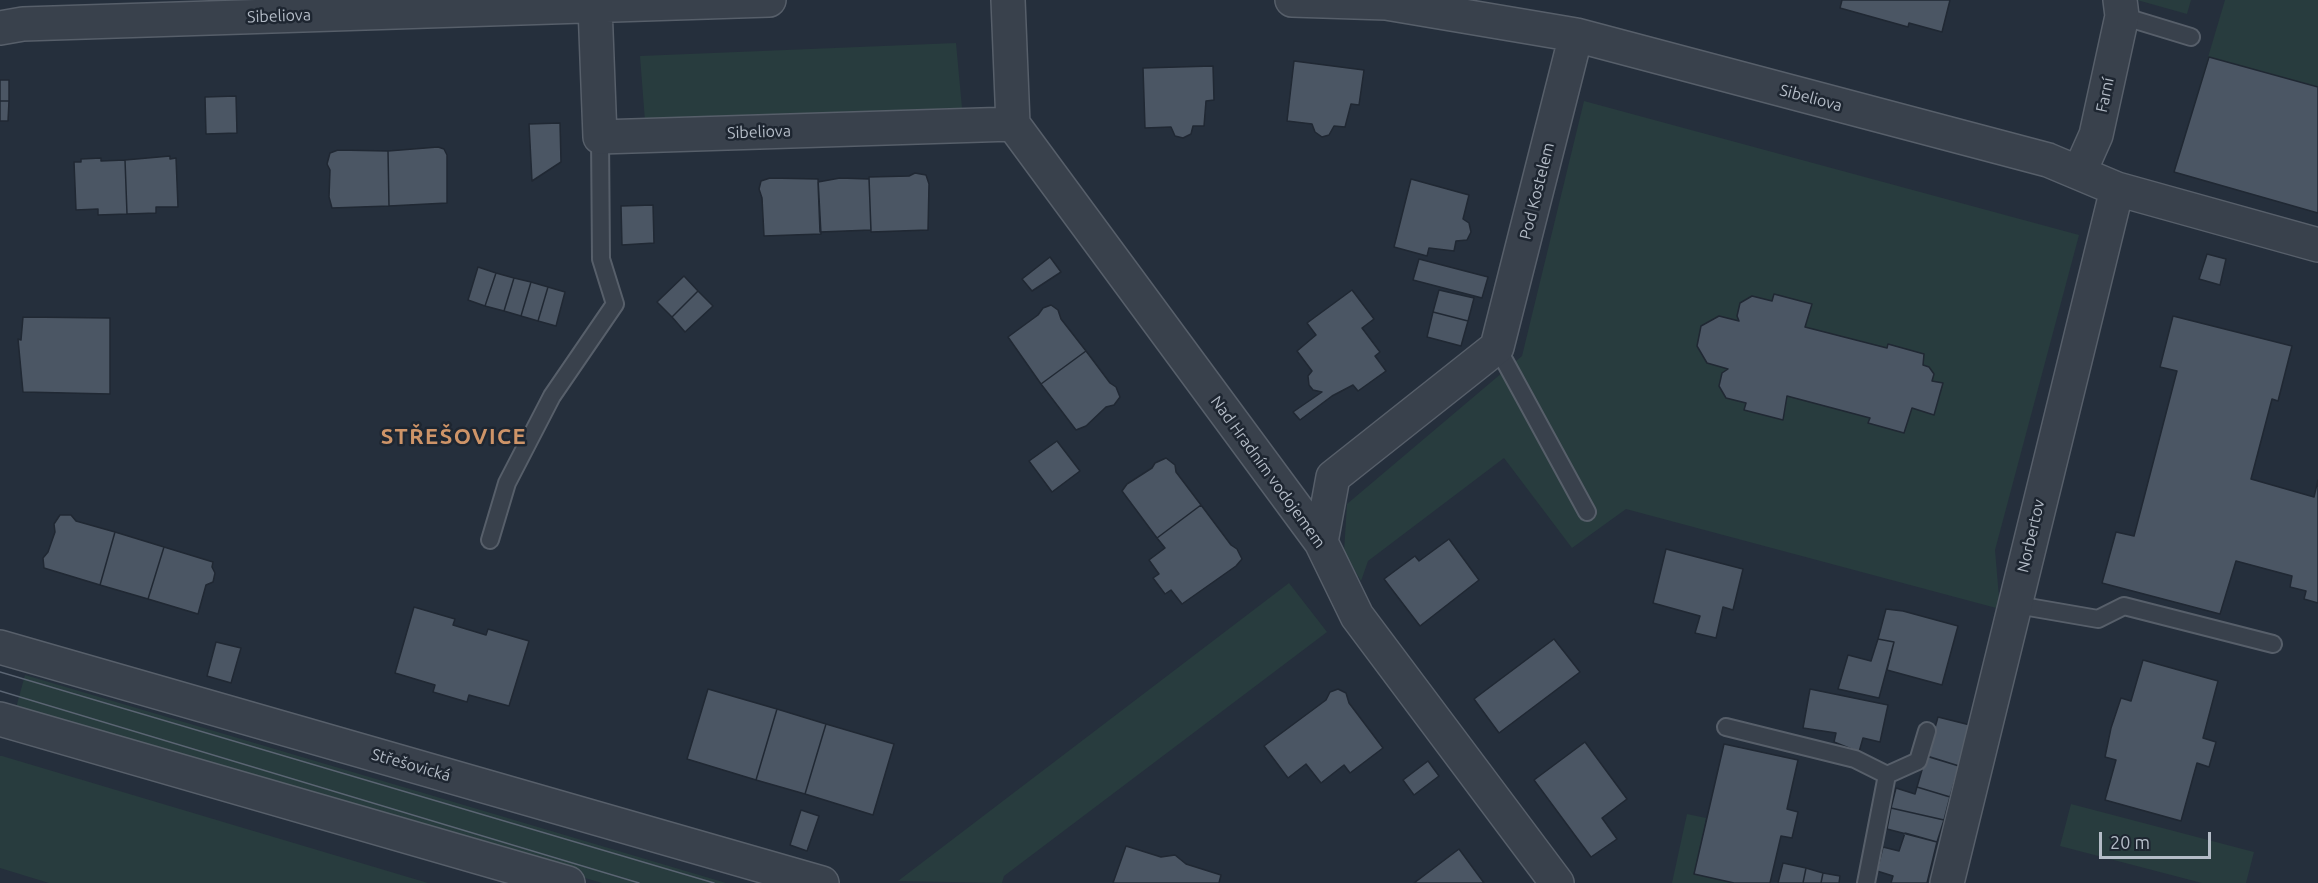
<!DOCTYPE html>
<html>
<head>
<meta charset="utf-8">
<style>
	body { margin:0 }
	#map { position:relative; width:2318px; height:883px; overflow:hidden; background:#252f3c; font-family:Ubuntu,sans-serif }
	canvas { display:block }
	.scale { position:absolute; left:2099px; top:832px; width:112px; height:27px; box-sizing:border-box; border:3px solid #b4bcc7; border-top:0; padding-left:8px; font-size:18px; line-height:21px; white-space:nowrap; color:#b4bcc7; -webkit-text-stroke:4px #1e2631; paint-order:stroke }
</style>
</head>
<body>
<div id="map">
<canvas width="2318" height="883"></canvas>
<div class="scale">20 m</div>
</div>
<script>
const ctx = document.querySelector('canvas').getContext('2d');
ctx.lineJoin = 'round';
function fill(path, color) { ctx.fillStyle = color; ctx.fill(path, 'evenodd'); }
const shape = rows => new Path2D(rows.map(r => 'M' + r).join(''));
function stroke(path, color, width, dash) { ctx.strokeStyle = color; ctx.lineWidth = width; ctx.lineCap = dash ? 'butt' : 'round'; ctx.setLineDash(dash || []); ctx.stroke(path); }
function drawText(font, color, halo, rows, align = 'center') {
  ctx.font = font + ' Ubuntu,sans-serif'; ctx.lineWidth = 5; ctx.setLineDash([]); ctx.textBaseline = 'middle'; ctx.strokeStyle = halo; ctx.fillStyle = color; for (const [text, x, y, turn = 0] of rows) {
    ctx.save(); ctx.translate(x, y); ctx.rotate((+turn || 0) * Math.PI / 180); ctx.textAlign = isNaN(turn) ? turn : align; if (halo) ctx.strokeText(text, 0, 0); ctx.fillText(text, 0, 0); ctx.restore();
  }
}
fill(shape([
	[2137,0,2191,0,2187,14],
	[2225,0,2318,0,2318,213,2174,172],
	[956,43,962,108,645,121,640,56],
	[1584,101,2079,235,1995,550,2000,609,1626,509,1572,548,1504,458,1368,561,1361,581,1344,552,1347,504,1522,356],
	[1774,294,1811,304,1805,327,1887,348,1889,344,1924,354,1923,365,1929,367,1934,374,1932,381,1943,384,1941,391,1927,412,1912,408,1904,433,1869,423,1870,418,1787,396,1783,413,1728,369,1707,363,1697,346,1701,326,1719,316,1739,321,1737,316,1740,303,1752,296,1772,301],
	[1289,583,1327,632,1004,876,1002,883,898,881],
	[25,675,447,800,726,883,602,883,179,758,16,708],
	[0,756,2,756,428,883,49,883,0,868],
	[2071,804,2254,852,2246,883,2202,883,2060,846],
	[1687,814,1706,818,1695,874,1734,883,1672,883]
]), '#283c3e');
const building = shape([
	[1842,0,1950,0,1942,32,1909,23,1908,27,1840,8,1842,0],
	[2209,57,2318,87,2318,213,2174,172,2209,57],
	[1294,61,1364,70,1359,105,1351,104,1345,127,1334,126,1329,135,1322,137,1315,132,1312,124,1287,121,1294,61],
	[1213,66,1214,100,1206,101,1204,126,1193,126,1191,134,1183,138,1175,136,1171,127,1145,128,1143,68,1213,66],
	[0,80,9,80,9,101,0,101,0,80],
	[236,96,237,133,206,134,205,97,236,96],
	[0,101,9,101,8,121,0,121,0,101],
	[560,123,561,162,532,181,529,124,560,123],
	[438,147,444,149,447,155,447,203,389,206,388,151,438,147],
	[338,150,388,151,389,206,332,208,329,197,330,170,327,164,330,153,338,150],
	[170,156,170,159,176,158,178,207,156,207,156,213,127,214,125,160,170,156],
	[101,158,101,161,125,160,127,214,98,215,98,209,76,210,74,162,81,162,81,159,101,158],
	[915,173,926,175,929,184,928,230,871,232,869,177,909,176,915,173],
	[770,178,818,179,821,234,764,236,762,198,759,189,761,181,770,178],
	[840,178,869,179,871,230,820,232,818,182,840,178],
	[1411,179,1469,195,1463,219,1469,223,1471,232,1467,240,1456,241,1454,251,1429,248,1427,256,1394,247,1411,179],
	[653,205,654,243,622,245,621,206,653,205],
	[2207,254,2226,259,2220,285,2199,279,2207,254],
	[1050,257,1061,272,1032,291,1022,279,1050,257],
	[1419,259,1488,277,1482,298,1413,280,1419,259],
	[478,267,496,273,485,306,468,300,478,267],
	[496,273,514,278,504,311,485,306,496,273],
	[684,276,698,291,672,317,657,302,684,276],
	[514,278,531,282,521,316,504,311,514,278],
	[531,282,548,287,538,321,521,316,531,282],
	[548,287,565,292,556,326,538,321,548,287],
	[1352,290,1374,319,1362,328,1380,352,1375,356,1386,371,1358,391,1353,385,1332,396,1300,420,1293,412,1322,392,1313,390,1309,385,1308,376,1312,371,1297,351,1316,335,1307,323,1352,290],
	[1439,290,1474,298,1468,321,1433,312,1439,290],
	[698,291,713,306,685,332,672,317,698,291],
	[1774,294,1812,304,1805,327,1887,348,1888,344,1924,354,1923,365,1929,367,1934,374,1932,381,1943,383,1934,415,1912,408,1904,433,1868,423,1870,418,1787,396,1783,420,1744,410,1746,403,1726,398,1719,386,1722,373,1728,369,1707,363,1697,346,1701,326,1719,316,1739,321,1737,316,1740,303,1752,296,1772,301,1774,294],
	[1051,305,1058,310,1061,319,1086,351,1041,384,1008,337,1038,315,1043,308,1051,305],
	[1433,312,1468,321,1461,346,1427,337,1433,312],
	[2173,316,2292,346,2278,401,2272,399,2251,479,2314,497,2318,480,2318,603,2304,599,2306,591,2290,587,2292,576,2236,561,2220,614,2102,583,2116,532,2134,536,2177,371,2160,367,2173,316],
	[23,317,110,318,110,394,23,392,18,339,21,340,23,317],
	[1086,351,1110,383,1116,387,1120,397,1114,405,1106,407,1086,426,1076,430,1041,384,1086,351],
	[1057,441,1080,471,1052,492,1029,461,1057,441],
	[1166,458,1175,465,1176,472,1201,505,1157,538,1122,491,1127,484,1152,468,1155,463,1166,458],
	[1201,505,1231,545,1237,549,1242,559,1236,566,1182,604,1171,590,1165,594,1153,578,1159,574,1149,560,1165,548,1157,538,1201,505],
	[60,515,71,515,76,521,115,532,100,585,44,568,43,558,48,552,55,532,54,524,60,515],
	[115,532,164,547,148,599,100,585,115,532],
	[1449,539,1479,580,1420,626,1384,579,1415,556,1419,561,1449,539],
	[164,547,213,562,212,567,215,573,213,582,206,585,198,614,148,599,164,547],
	[1666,549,1743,569,1733,610,1723,607,1716,638,1695,633,1700,616,1653,603,1666,549],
	[414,607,455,619,453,625,486,635,488,629,529,641,509,706,469,695,467,702,433,692,435,685,395,673,414,607],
	[1886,609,1903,611,1958,626,1942,685,1887,670,1894,642,1878,639,1886,609],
	[1554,639,1580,672,1499,733,1474,699,1554,639],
	[1878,639,1894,642,1879,698,1838,689,1848,655,1871,661,1878,639],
	[216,642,241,648,231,683,207,676,216,642],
	[2143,660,2218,681,2203,738,2216,742,2209,767,2197,763,2181,821,2105,800,2116,760,2105,757,2111,728,2121,698,2131,701,2143,660],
	[708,689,777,709,756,780,687,759,708,689],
	[1338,689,1346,693,1349,703,1383,748,1350,773,1344,765,1321,783,1306,764,1288,778,1264,746,1326,700,1330,692,1338,689],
	[1810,689,1888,705,1880,742,1863,738,1859,752,1834,742,1836,733,1803,728,1810,689],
	[777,709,826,724,805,794,756,780,777,709],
	[1938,717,1970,725,1959,766,1927,756,1938,717],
	[826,724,894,744,873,815,805,794,826,724],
	[1585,742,1627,799,1602,818,1617,839,1591,857,1534,780,1585,742],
	[1724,744,1798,760,1787,809,1798,812,1792,838,1781,836,1770,883,1734,883,1694,874,1724,744],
	[1926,756,1959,766,1950,797,1917,787,1926,756],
	[1428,761,1439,776,1414,795,1403,780,1428,761],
	[1917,787,1950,797,1944,820,1891,808,1896,788,1915,794,1917,787],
	[1891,808,1944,820,1937,842,1887,829,1891,808],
	[801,810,819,816,807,851,790,845,801,810],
	[1905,833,1937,842,1927,883,1891,883,1893,876,1877,871,1883,847,1899,851,1905,833],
	[1126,846,1161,857,1175,855,1186,864,1221,875,1219,883,1113,883,1126,846],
	[1459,849,1484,883,1414,883,1459,849],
	[1783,863,1806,868,1803,883,1778,883,1783,863],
	[1806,868,1823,873,1821,883,1803,883,1806,868],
	[1823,873,1840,876,1839,883,1821,883,1823,873]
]);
fill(building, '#4b5664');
stroke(building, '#202833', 1.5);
const service = shape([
	[2122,16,2191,37],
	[1497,347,1587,512],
	[490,540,507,483,552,396,615,304,601,259,600,137],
	[2017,605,2098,619,2124,606,2273,644],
	[1726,727,1855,759,1887,775],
	[1866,883,1887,775,1918,761,1927,731]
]);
const minor = shape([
	[1008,0,1013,124],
	[1292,0,1386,3,1576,35,2048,160,2117,189,2318,245],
	[595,6,600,137,1013,124],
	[0,28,23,24,769,0],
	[1013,124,1321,542,1357,616,1557,883],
	[2080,171,2096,135,2122,16,2120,0],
	[1321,542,1333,477,1497,347,1576,35],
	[1947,883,2117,189]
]);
const tertiary = shape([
	[0,647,822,883],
	[0,719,568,883]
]);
stroke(service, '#575f6a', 20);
stroke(minor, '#575f6a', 36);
stroke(tertiary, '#575f6a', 36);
stroke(service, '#39414c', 16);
stroke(minor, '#39414c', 33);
stroke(tertiary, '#39414c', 33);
stroke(shape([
	[0,672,714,883],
	[0,691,639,883]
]), '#5b6573', 1.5);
drawText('16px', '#b4bcc7', '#1e2631', [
	["Sibeliova",279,16,-2],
	["Farní",2105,95,-78],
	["Sibeliova",1811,98,15],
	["Sibeliova",759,132,-2],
	["Pod Kostelem",1537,191,-76],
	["Nad Hradním vodojemem",1268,472,54],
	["Norbertov",2031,536,-77],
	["Střešovická",411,765,16]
]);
ctx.letterSpacing = '1.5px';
drawText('bold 22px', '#ce9468', '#1e2631', [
	["STŘEŠOVICE",454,437]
]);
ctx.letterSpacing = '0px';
</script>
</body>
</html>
